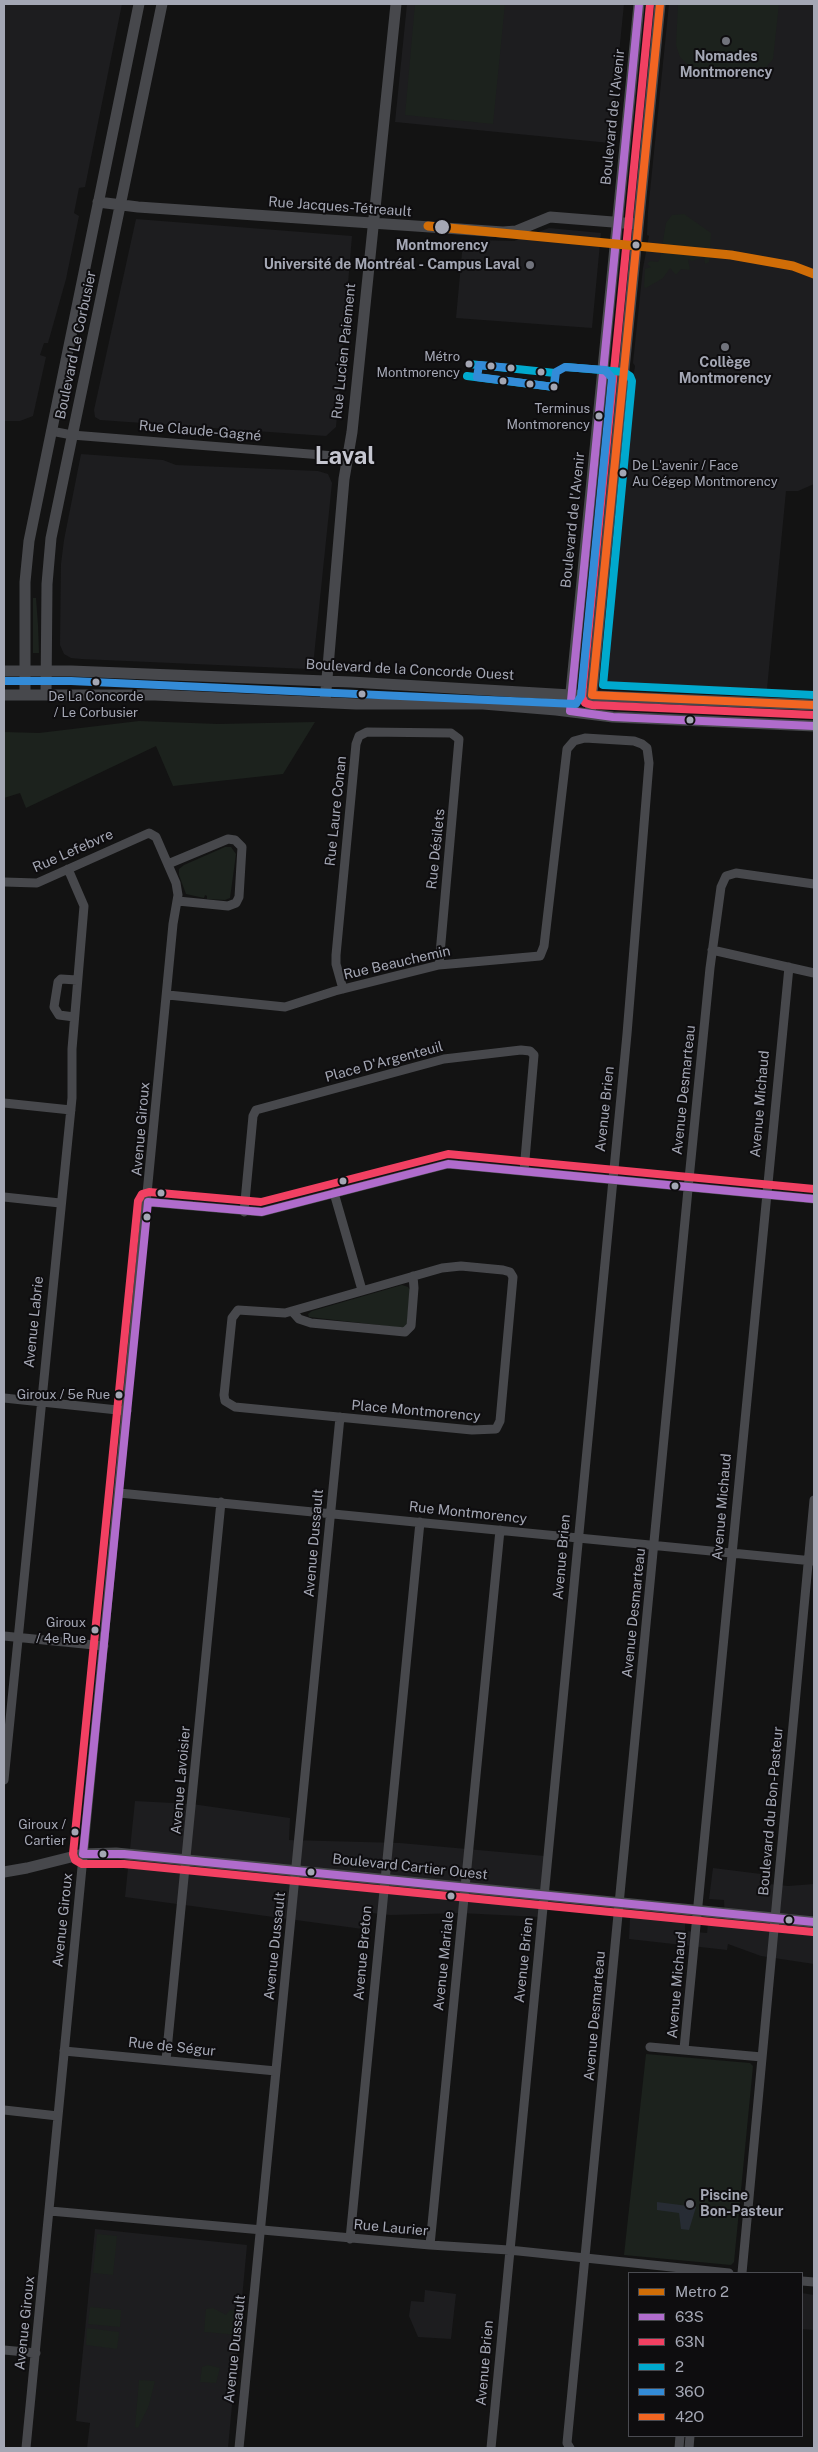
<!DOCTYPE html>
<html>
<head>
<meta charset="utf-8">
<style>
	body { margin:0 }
	#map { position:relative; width:818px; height:2452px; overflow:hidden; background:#131313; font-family:"Public Sans",sans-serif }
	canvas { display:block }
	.frame { position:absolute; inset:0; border:5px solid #a4a7b4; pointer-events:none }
	.legend { position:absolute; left:628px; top:2272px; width:175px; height:165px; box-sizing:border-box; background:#0e0d0f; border:1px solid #4a4b51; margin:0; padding:6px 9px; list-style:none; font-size:15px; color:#a4a7b4 }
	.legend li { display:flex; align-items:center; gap:10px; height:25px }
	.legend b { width:25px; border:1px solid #4a4b51 }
</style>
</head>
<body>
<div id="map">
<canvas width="818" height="2452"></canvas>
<div class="frame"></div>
<ul class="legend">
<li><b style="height:6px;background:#d06d07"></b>Metro 2</li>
<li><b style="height:6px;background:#b06ccc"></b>63S</li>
<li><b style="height:6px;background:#f24062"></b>63N</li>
<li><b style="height:6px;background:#00a9ce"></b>2</li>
<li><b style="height:6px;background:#338bd7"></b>36O</li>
<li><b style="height:6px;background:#f26522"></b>42O</li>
</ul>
</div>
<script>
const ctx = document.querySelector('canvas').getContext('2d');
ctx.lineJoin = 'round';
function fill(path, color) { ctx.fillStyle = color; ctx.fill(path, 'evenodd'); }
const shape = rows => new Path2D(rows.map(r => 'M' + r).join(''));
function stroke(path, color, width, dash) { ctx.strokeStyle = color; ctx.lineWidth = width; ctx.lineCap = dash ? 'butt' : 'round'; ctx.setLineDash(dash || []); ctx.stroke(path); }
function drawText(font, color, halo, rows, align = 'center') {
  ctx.font = font + ' "Public Sans",sans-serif'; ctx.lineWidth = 4; ctx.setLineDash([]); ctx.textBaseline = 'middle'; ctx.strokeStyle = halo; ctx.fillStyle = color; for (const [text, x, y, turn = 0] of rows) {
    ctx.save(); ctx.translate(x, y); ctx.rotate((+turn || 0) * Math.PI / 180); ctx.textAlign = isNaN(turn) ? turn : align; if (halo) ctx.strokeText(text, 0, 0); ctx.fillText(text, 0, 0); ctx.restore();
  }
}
fill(shape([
	[4,4,122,4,85,187,79,188,74,213,79,216,66,279,48,343,44,343,40,355,46,357,33,416,20,421,4,421],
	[407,4,624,4,610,143,395,122],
	[669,4,814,4,814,484,798,491,786,491,767,689,763,694,612,687,604,683,602,678,629,406,635,366,633,363,643,268,649,236,647,235,648,211],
	[136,219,352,236,336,427,326,436,100,420,95,417,94,410],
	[549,228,601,233,592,328,456,318,463,242,473,240,514,241],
	[81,454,163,460,176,465,318,471,328,474,332,483,313,666,308,669,81,659,71,658,64,654,60,645,61,564,64,540],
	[135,1801,192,1804,290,1818,289,1840,400,1843,545,1856,541,1917,460,1913,391,1915,372,1913,370,1930,125,1897],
	[713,1868,769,1875,769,1884,788,1886,814,1884,812,1932,814,1932,814,1964,761,1956,728,1944,727,1950,629,1939,630,1917,685,1922,685,1931,707,1933,708,1923,725,1925,724,1900,709,1899],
	[95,2229,247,2245,228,2448,87,2448,90,2423,76,2421],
	[425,2290,456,2294,451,2339,418,2337,409,2316,411,2301,424,2302],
	[802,2293,814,2295,814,2330,802,2329]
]), '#1d1d1f');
fill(shape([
	[415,4,505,4,493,124,405,115],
	[678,4,779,4,773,59,763,71,740,79,722,80,694,71,680,57,676,45],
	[684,214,711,233,709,262,705,264,704,257,692,261,688,259,690,270,681,269,676,275,670,268,663,278,646,288,644,287,645,269,651,267,647,264,650,261,658,262,660,258,666,223,672,215],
	[33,598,36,598,38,625,39,653,33,653],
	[139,721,218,724,315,722,283,774,173,786,156,746,26,808,20,793,4,798,4,732,39,733],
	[225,847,231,847,236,854,230,898,225,900,207,899,207,896,205,895,204,898,186,894,179,875,179,869,184,865],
	[402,1285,408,1287,410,1290,407,1324,404,1328,309,1317,308,1314,312,1311],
	[646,2054,750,2063,753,2066,734,2262,731,2265,624,2255],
	[97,2234,117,2236,113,2275,93,2273],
	[90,2307,121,2310,120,2327,88,2324],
	[213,2308,226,2315,230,2310,241,2311,239,2335,204,2332,206,2309],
	[87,2328,119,2332,117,2349,86,2345],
	[208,2365,220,2368,216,2383,200,2382,202,2367],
	[139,2380,155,2381,149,2405,138,2428,135,2427]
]), '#1c221d');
fill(shape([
	[657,2202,696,2207,689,2230,681,2229,679,2213,657,2210]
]), '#272c34');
stroke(shape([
	[51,431,72,435,347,457],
	[168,864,228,839,235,840,242,847,239,897,236,903,228,906,178,901],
	[4,882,37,883,149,833,156,837,176,883,178,895,173,924,26,2448],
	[712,950,814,973],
	[343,989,336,964,336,955,356,744,359,736,367,732,451,733,459,739,439,965],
	[168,995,285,1007,335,991,439,965,540,956,544,946,567,749,574,741,585,738,634,741,642,744,647,748,649,763,627,1034,491,2448],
	[74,1017,59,1015,54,1007,58,982,61,979,77,980],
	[4,1103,71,1110],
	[334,1193,362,1290],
	[4,1197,60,1203],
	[148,1202,262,1212,448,1164,814,1199],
	[244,1212,253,1116,256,1110,444,1059,521,1050,530,1051,534,1055,524,1171],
	[461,1266,503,1270,510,1272,513,1277,500,1421,496,1429,472,1430,235,1407,225,1401,224,1395,232,1318,238,1310,285,1313,442,1268,461,1266],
	[292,1311,299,1319,311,1323,405,1332,411,1326,414,1288,413,1276],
	[4,1398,127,1411],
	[119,1493,813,1561],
	[4,1636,104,1646],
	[4,1780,72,1098,72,1049,84,906,68,869],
	[650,2047,762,2057],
	[684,2049,789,967],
	[64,2051,276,2071],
	[166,2060,221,1502],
	[4,2110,58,2116],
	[50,2211,430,2245,509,2250,729,2273],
	[350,2239,420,1522],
	[430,2245,500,1530],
	[742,2273,814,1500],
	[802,2281,814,2282],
	[4,2350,36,2353],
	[239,2448,340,1417],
	[570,2448,567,2443,689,1179,710,968,721,887,726,876,736,873,814,884],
	[679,2448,680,2436],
	[689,2448,690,2436]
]), '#47484c', 9);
stroke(shape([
	[98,202,138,207,503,232,516,231,550,217,638,224],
	[4,671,71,671,351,682,571,695,814,705],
	[25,694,25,582,29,541,139,4],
	[4,695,155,695,356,704,483,704,556,710,613,717,814,726],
	[46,695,47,584,51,538,162,4],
	[325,702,344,479,352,432,396,4],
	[570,702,639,4],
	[590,714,660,4],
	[4,1872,27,1868,83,1854,116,1853,814,1922]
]), '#47484c', 11);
stroke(shape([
	[639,4,570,711,613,717,814,726],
	[814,1199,448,1164,262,1212,148,1202,83,1854,124,1854,814,1922]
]), '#b06ccc', 8);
stroke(shape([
	[650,4,582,697,585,703,592,705,814,715],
	[813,1932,124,1864,82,1864,75,1860,73,1854,138,1201,142,1194,149,1192,261,1202,448,1154,814,1189]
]), '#f24062', 8);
stroke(shape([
	[566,367,624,372,630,376,632,381,603,685,814,695],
	[467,376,554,387,555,373,469,364]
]), '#00a9ce', 8);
stroke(shape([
	[4,681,71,681,576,704,581,696,612,378,605,370,565,367,556,372,554,387,477,377,479,365,511,368]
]), '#338bd7', 8);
stroke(shape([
	[660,4,592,695,814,705]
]), '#f26522', 8);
stroke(shape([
	[428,226,731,255,793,266,814,274]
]), '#d06d07', 9);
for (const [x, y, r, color] of [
	[726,41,5,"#71737c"],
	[442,227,8,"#a4a7b4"],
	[636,245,4.5,"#a4a7b4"],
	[530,265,5,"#71737c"],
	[725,347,5,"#71737c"],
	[469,364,4.5,"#a4a7b4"],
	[491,366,4.5,"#a4a7b4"],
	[511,368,4.5,"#a4a7b4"],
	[541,372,4.5,"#a4a7b4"],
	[503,381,4.5,"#a4a7b4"],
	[530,384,4.5,"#a4a7b4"],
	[554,387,4.5,"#a4a7b4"],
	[599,416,4.5,"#a4a7b4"],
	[623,473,4.5,"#a4a7b4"],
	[96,682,4.5,"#a4a7b4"],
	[362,694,4.5,"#a4a7b4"],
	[690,720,4.5,"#a4a7b4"],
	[343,1181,4.5,"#a4a7b4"],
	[675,1186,4.5,"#a4a7b4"],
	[161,1193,4.5,"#a4a7b4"],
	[147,1217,4.5,"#a4a7b4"],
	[119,1395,4.5,"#a4a7b4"],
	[95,1630,4.5,"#a4a7b4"],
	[75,1832,4.5,"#a4a7b4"],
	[103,1854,4.5,"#a4a7b4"],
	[311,1872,4.5,"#a4a7b4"],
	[451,1896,4.5,"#a4a7b4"],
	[789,1920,4.5,"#a4a7b4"],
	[690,2204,5,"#71737c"]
]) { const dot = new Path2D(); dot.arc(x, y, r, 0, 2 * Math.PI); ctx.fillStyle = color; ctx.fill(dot); stroke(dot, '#0e0d0f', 2); }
drawText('13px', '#a4a7b4', '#0e0d0f', [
	["Métro",460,357],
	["Montmorency",460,373],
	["Terminus",590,409],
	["Montmorency",590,425],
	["De L'avenir / Face",632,466,"left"],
	["Au Cégep Montmorency",632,482,"left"],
	["De La Concorde",96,697,"center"],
	["/ Le Corbusier",96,713,"center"],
	["Giroux / 5e Rue",110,1395],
	["Giroux",86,1623],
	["/ 4e Rue",86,1639],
	["Giroux /",66,1825],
	["Cartier",66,1841]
], 'right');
drawText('bold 14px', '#a4a7b4', '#0e0d0f', [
	["Nomades",726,57],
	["Montmorency",726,73],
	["Université de Montréal - Campus Laval",520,265,"right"],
	["Collège",725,363],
	["Montmorency",725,379],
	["Piscine",700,2196,"left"],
	["Bon-Pasteur",700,2212,"left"]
]);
drawText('14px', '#a4a7b4', '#0e0d0f', [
	["Boulevard de l'Avenir",613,117,-84],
	["Rue Jacques-Tétreault",340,207,4],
	["Boulevard Le Corbusier",76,345,-78],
	["Rue Lucien Paiement",344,351,-84],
	["Rue Claude-Gagné",200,431,5],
	["Boulevard de l'Avenir",573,520,-84],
	["Boulevard de la Concorde Ouest",410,670,3],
	["Rue Laure Conan",336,811,-84],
	["Rue Désilets",436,849,-84],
	["Rue Lefebvre",73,851,-24],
	["Rue Beauchemin",397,963,-13],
	["Place D'Argenteuil",384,1062,-15],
	["Avenue Desmarteau",684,1090,-84],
	["Avenue Michaud",760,1104,-85],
	["Avenue Brien",605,1109,-84],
	["Avenue Giroux",141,1129,-85],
	["Avenue Labrie",34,1322,-84],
	["Place Montmorency",416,1411,5],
	["Avenue Michaud",722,1507,-85],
	["Rue Montmorency",468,1513,6],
	["Avenue Dussault",314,1543,-85],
	["Avenue Brien",562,1557,-85],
	["Avenue Desmarteau",634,1613,-84],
	["Avenue Lavoisier",181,1780,-85],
	["Boulevard du Bon-Pasteur",771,1811,-85],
	["Boulevard Cartier Ouest",410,1867,6],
	["Avenue Giroux",63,1920,-84],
	["Avenue Dussault",275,1946,-84],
	["Avenue Breton",363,1953,-85],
	["Avenue Brien",524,1960,-84],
	["Avenue Mariale",444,1961,-84],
	["Avenue Michaud",677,1985,-85],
	["Avenue Desmarteau",595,2016,-85],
	["Rue de Ségur",172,2047,6],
	["Rue Laurier",391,2228,5],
	["Avenue Giroux",25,2323,-84],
	["Avenue Dussault",235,2349,-84],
	["Avenue Brien",485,2363,-85]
]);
drawText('bold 14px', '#a4a7b4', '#0e0d0f', [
	["Montmorency",442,246]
]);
drawText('bold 24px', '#c5c6d0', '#0e0d0f', [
	["Laval",345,457]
]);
</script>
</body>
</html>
